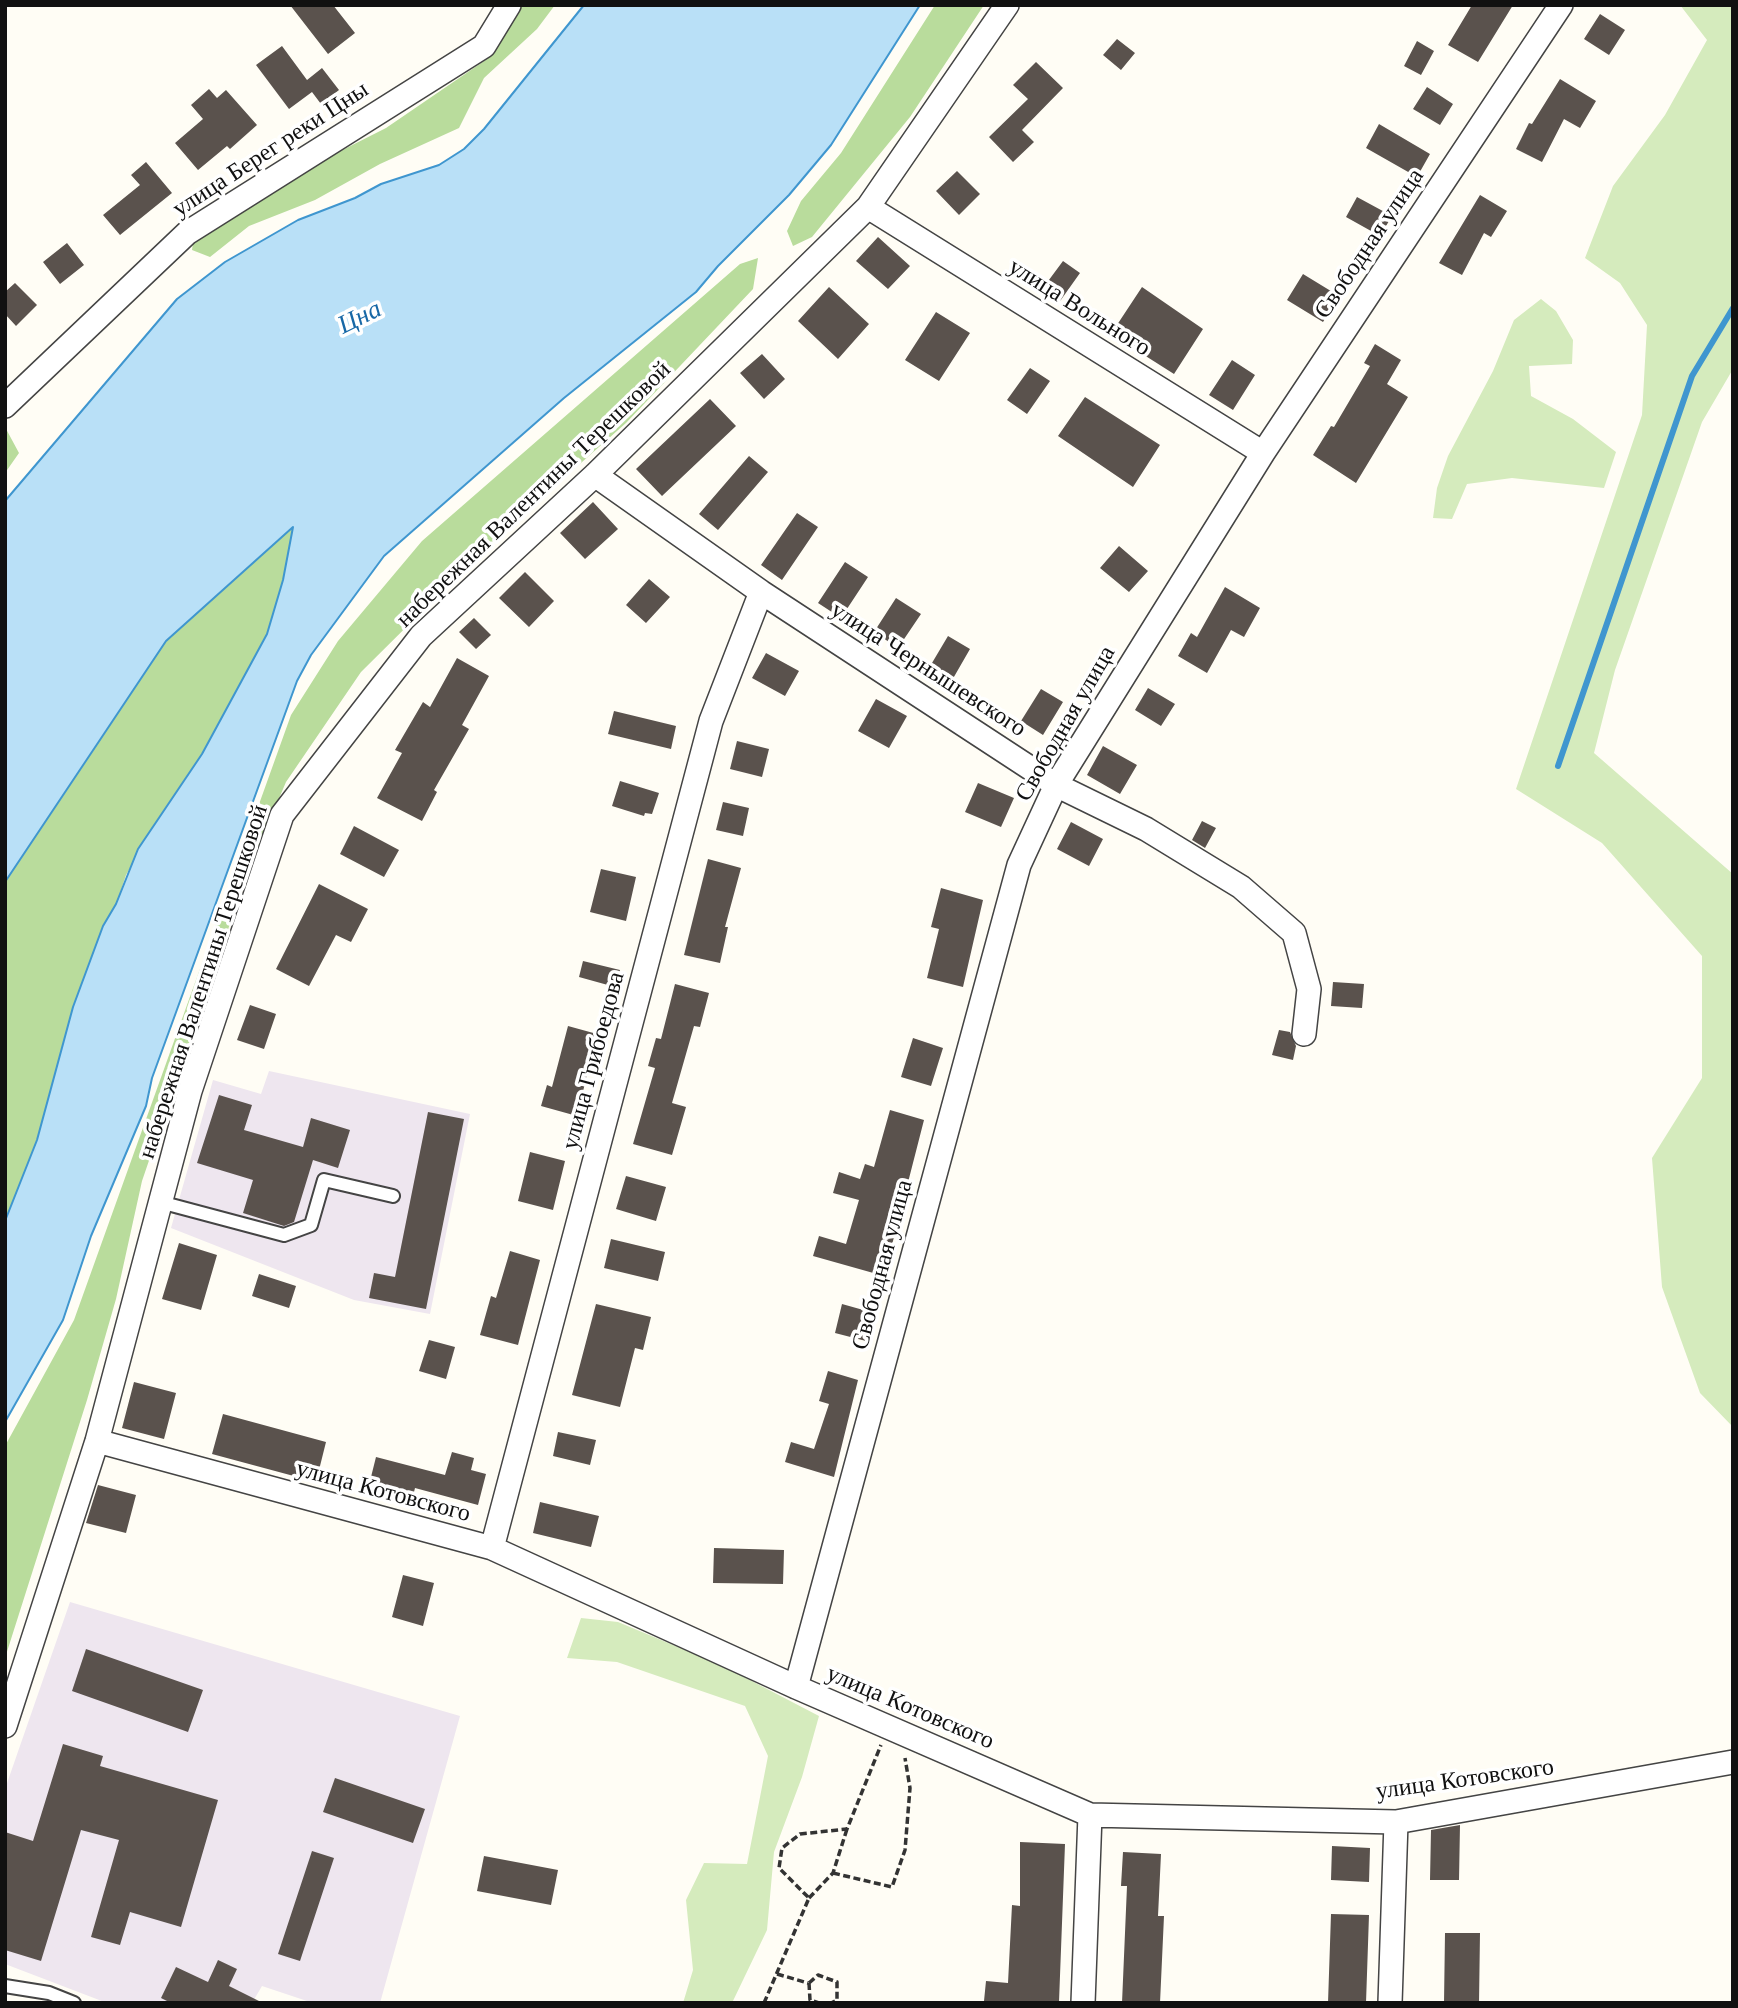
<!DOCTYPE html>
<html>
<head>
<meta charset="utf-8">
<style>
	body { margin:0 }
	#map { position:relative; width:1738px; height:2008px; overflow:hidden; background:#fffdf5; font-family:"Times New Roman",serif }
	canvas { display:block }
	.frame { position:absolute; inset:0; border:7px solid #111; pointer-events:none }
</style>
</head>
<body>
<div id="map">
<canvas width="1738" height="2008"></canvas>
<div class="frame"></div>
</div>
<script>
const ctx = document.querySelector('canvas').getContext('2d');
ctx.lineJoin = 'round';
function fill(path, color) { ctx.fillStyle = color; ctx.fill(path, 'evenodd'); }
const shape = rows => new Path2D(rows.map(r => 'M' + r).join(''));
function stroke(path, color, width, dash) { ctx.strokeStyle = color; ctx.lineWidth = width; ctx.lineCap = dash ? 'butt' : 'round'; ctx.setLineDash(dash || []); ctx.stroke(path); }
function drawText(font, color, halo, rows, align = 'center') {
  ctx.font = font + ' "Times New Roman",serif'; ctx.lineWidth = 7; ctx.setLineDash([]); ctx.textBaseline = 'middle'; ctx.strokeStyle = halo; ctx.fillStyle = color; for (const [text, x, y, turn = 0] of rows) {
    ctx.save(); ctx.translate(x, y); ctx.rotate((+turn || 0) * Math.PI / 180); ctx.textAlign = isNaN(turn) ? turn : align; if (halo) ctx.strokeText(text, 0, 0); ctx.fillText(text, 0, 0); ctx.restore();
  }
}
fill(shape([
	[269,1071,470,1114,430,1314,354,1300,171,1228,213,1080,261,1094],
	[70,1602,460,1716,380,2003,313,2003,262,1986,252,2003,107,2003,5,1964,5,1789]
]), '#eee6ef');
fill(shape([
	[1680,5,1733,5,1733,369,1702,422,1615,670,1594,753,1733,874,1733,1427,1700,1393,1662,1287,1652,1158,1702,1078,1702,956,1602,843,1516,789,1642,415,1647,325,1620,283,1585,258,1613,186,1665,115,1707,40],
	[1541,299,1556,311,1573,340,1572,364,1529,366,1531,396,1573,419,1616,452,1604,488,1512,478,1467,484,1452,519,1433,518,1437,488,1448,456,1493,371,1514,320],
	[581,1618,618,1622,721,1665,819,1716,802,1777,774,1852,767,1930,732,2003,683,2003,693,1970,686,1900,704,1863,747,1864,768,1756,745,1706,617,1662,567,1658]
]), '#d5ebbd');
fill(shape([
	[519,5,555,5,537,29,484,78,459,128,380,164,315,200,249,226,210,257,192,250,194,236,299,172,386,128,487,59],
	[935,5,984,5,910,117,812,237,793,246,787,231,801,201,841,153],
	[758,258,753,289,626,423,493,541,361,672,286,782,248,871,142,1181,116,1299,87,1400,5,1658,5,1446,74,1320,291,715,338,641,422,541,740,264],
	[5,427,19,453,5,473],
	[293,526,283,580,267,634,255,659,202,754,154,825,126,875,116,905,103,926,73,1007,37,1140,5,1221,5,882,166,641]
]), '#b9dc9c');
const water = shape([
	[584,5,920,5,831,145,789,195,718,266,696,292,564,398,384,556,311,655,297,681,152,1078,146,1106,91,1236,63,1320,5,1422,5,1221,37,1140,73,1007,103,926,116,904,138,849,202,754,267,634,283,580,293,527,166,641,5,882,5,501,177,299,225,262,298,220,355,198,381,184,439,165,464,149,484,129,584,5]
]);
fill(water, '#b9e0f7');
stroke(water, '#3f96cf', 2);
stroke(shape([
	[1558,766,1692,376,1733,308]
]), '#3f96cf', 6);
fill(shape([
	[290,5,333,5,355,33,328,54],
	[1472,5,1513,5,1478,62,1448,45],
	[1600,14,1625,30,1609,55,1584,39],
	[1117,39,1135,53,1121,70,1103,55],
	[1417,41,1434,51,1421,75,1404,66],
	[282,46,307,80,322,68,339,90,321,104,312,92,289,109,256,65],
	[1036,62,1063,88,1022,130,1034,142,1013,162,989,137,1028,99,1013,85],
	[1560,79,1596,101,1580,128,1564,119,1542,162,1516,149,1529,123,1532,124],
	[1427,87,1453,104,1440,125,1413,109],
	[209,89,217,98,226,90,257,125,230,149,227,146,198,170,175,143,203,119,191,105],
	[1379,124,1430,154,1417,177,1366,148],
	[146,162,172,193,120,235,103,215,140,185,131,175],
	[957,171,980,194,959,215,936,191],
	[1480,195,1507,211,1491,237,1484,233,1462,275,1439,263],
	[1357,197,1392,216,1380,236,1346,217],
	[878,237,910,266,888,289,856,261],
	[67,243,84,265,60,284,43,262],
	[1063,261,1080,273,1058,304,1040,292],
	[1303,274,1339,296,1323,322,1287,300],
	[15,283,37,305,16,326,5,314,5,292],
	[829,287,869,324,838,359,798,321],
	[1142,287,1203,329,1174,374,1111,334],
	[936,312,970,333,939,381,905,360],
	[1375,344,1401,360,1387,384,1408,397,1356,483,1313,455,1331,426,1334,427,1370,366,1364,363],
	[762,354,785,379,764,399,740,373],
	[1232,360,1255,375,1233,410,1209,395],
	[1030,368,1050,381,1027,414,1007,400],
	[1085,397,1160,445,1133,487,1058,436],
	[710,399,736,426,662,496,636,469],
	[749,456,768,472,718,530,699,514],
	[593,502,618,529,585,559,560,533],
	[797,513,818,527,782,580,761,565],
	[1119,546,1148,571,1129,592,1100,568],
	[845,562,868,577,841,618,818,603],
	[525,572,554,601,529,627,499,598],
	[649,579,670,597,646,623,626,605],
	[1225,587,1260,608,1244,637,1231,630,1207,673,1178,656,1191,633,1197,637],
	[896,598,921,614,898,648,874,632],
	[474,618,491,635,476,649,459,632],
	[948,636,970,649,951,682,929,668],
	[766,653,799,671,785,696,752,678],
	[457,658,489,676,462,725,469,729,434,790,437,792,422,821,377,798,402,753,395,750,423,702,430,707],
	[1148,688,1175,704,1161,726,1135,710],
	[1041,689,1063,702,1043,735,1021,721],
	[876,699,907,716,889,748,858,731],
	[614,711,676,726,671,749,608,734],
	[737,741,769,749,762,777,730,769],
	[1103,746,1137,765,1120,794,1087,775],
	[620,781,659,793,652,814,645,813,644,816,612,806],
	[978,783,1014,798,1001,827,965,812],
	[723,802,749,808,743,836,716,830],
	[1202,821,1216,828,1205,848,1192,840],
	[1071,822,1103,839,1089,866,1057,849],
	[354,826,399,850,384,877,340,854],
	[708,859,741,868,725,927,728,927,720,963,684,955],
	[601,869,636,877,626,921,590,912],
	[319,884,368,909,351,942,336,935,309,986,276,969],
	[941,888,983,900,963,987,927,978,939,929,931,927],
	[583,961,620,970,615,987,579,977],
	[1333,982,1364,984,1362,1008,1331,1006],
	[675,984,709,993,700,1027,694,1026,672,1103,686,1107,672,1155,633,1144,655,1068,648,1066,656,1038,661,1039],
	[250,1005,276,1014,264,1049,237,1040],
	[568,1026,597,1034,577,1116,541,1106,547,1085,552,1087],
	[1279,1030,1290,1032,1296,1046,1293,1060,1272,1055],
	[913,1038,943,1048,931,1086,901,1077],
	[219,1095,252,1105,244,1130,303,1147,311,1118,350,1130,338,1168,313,1160,294,1222,284,1226,243,1213,253,1180,197,1163],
	[890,1110,924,1120,884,1276,813,1256,819,1236,846,1244,859,1200,833,1193,839,1172,860,1179,865,1164,874,1167],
	[428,1112,464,1119,426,1309,369,1298,374,1273,395,1277],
	[530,1152,565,1161,553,1210,518,1201],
	[626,1176,666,1187,656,1221,616,1209],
	[611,1239,665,1252,658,1281,604,1268],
	[179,1243,217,1255,201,1310,162,1299],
	[510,1251,540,1260,518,1345,480,1335,491,1296,496,1298],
	[259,1274,296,1286,289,1308,252,1296],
	[596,1304,651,1317,643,1350,635,1348,620,1407,572,1395],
	[842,1304,874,1313,866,1341,835,1333],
	[429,1340,455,1347,446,1379,419,1371],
	[828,1371,858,1380,834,1477,785,1462,791,1442,814,1449,829,1404,819,1401],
	[134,1382,176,1393,164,1439,122,1428],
	[223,1414,326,1442,316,1482,212,1454],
	[558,1432,596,1440,590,1465,553,1456],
	[452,1452,474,1458,471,1470,486,1474,478,1505,415,1488,411,1504,367,1493,376,1457,445,1475],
	[98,1485,136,1495,126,1533,86,1523],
	[540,1502,599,1516,591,1547,533,1533],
	[714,1548,784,1550,783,1584,713,1583],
	[403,1575,434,1583,423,1626,392,1617],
	[86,1649,203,1690,188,1732,72,1691],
	[63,1744,103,1756,100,1766,218,1800,181,1927,130,1912,120,1945,91,1937,119,1840,81,1830,41,1961,5,1950,5,1832,33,1841],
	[335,1778,425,1809,413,1843,323,1812],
	[1460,1825,1459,1880,1430,1880,1431,1830],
	[1020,1842,1065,1844,1059,2002,984,2001,986,1981,1008,1983,1012,1905,1020,1906],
	[1332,1846,1370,1848,1369,1882,1331,1880],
	[312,1851,334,1858,300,1961,278,1954],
	[1123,1852,1161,1854,1158,1916,1164,1916,1160,2003,1122,2003,1127,1886,1121,1886],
	[484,1856,558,1870,551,1905,477,1891],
	[1331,1914,1369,1915,1366,2003,1328,2003],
	[1445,1933,1480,1933,1479,2003,1444,2003],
	[218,1960,237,1969,229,1986,263,2003,171,2003,161,1998,176,1967,208,1982]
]), '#5a524d');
const lane = shape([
	[160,1202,284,1235,311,1225,324,1180,393,1196],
	[5,1986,49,1993,74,2003]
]);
const street = shape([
	[868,207,1263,453],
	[5,406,187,233,484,46,509,5],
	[595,475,761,592,1056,785,1146,829,1241,887,1294,933,1309,989,1304,1034],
	[97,1441,492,1548,796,1687,1090,1815,1396,1822,1733,1762],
	[492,1548,711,721,761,592],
	[796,1687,1019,865,1056,785,1263,453,1561,5],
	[5,1726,97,1441,190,1091,282,815,421,636,595,475,868,207,1007,5],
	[1083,2003,1090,1815],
	[1390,2003,1396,1822]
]);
stroke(lane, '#444', 16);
stroke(street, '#444', 26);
stroke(shape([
	[833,1873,892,1887,905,1850,910,1788,905,1758],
	[809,1898,833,1873,847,1829],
	[777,1974,808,1983],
	[809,1983,818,1975,837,1982,837,2000,831,2003],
	[809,1983,810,2000,819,2003],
	[764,2003,809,1898,779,1868,782,1848,800,1834,847,1829,881,1745]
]), '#333', 3.5, [7, 3.5]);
stroke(lane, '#fff', 12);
stroke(street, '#fff', 23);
drawText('24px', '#111', '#fff', [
	["улица Берег реки Цны",271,150,-33],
	["Свободная улица",1370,244,-56],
	["улица Вольного",1079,308,32],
	["набережная Валентины Терешковой",534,495,-44],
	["улица Чернышевского",928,670,33],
	["Свободная улица",1066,724,-60],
	["набережная Валентины Терешковой",204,982,-72],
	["улица Грибоедова",594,1061,-75],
	["Свободная улица",883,1265,-75],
	["улица Котовского",383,1492,15],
	["улица Котовского",910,1708,23],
	["улица Котовского",1465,1780,-8]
]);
drawText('italic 26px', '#1768a6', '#fff', [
	["Цна",360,318,-26]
]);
</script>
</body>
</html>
